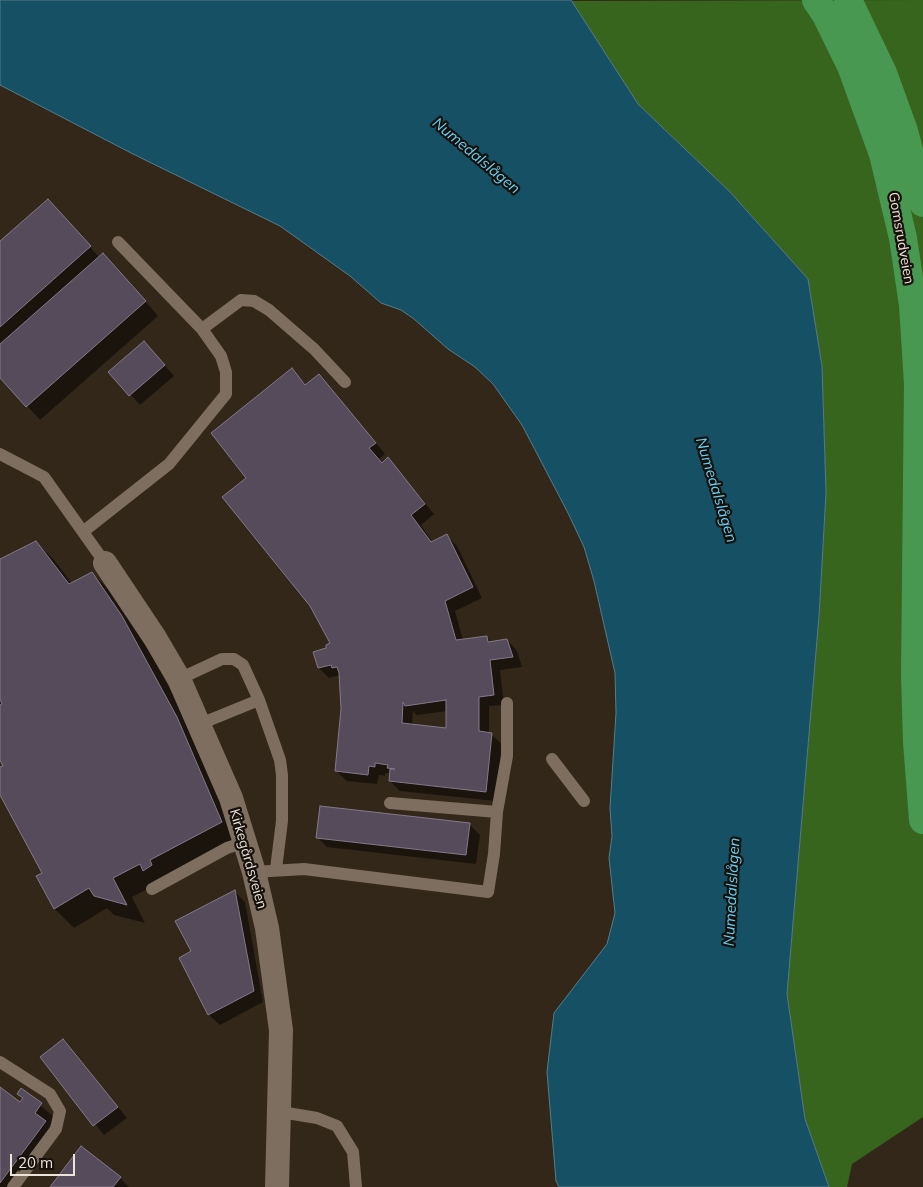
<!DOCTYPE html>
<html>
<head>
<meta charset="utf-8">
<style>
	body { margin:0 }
	#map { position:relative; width:923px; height:1187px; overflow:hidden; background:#332719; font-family:Mulish,sans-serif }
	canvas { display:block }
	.scale { position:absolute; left:10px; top:1154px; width:65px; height:22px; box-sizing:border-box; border:2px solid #ebe2d9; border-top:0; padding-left:6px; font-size:15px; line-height:18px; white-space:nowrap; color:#ebe2d9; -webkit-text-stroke:4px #17110b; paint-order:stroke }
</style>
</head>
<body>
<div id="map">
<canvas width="923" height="1187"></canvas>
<div class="scale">20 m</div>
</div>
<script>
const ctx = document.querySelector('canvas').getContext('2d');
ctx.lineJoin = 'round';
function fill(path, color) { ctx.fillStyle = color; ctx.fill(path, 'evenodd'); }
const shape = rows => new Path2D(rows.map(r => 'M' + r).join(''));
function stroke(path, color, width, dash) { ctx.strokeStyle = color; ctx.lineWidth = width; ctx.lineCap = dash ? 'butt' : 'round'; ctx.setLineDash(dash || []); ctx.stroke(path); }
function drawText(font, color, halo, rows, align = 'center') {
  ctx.font = font + ' Mulish,sans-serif'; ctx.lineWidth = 4.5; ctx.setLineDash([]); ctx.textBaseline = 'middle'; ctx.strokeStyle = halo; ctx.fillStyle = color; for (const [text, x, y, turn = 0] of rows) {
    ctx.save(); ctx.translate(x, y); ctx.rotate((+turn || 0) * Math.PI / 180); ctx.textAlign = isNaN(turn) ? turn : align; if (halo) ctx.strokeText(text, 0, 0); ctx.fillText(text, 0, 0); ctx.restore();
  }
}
fill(shape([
	[923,0,923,1117,852,1164,847,1187,829,1187,805,1119,787,994,819,616,826,493,822,366,808,279,730,192,638,104,571,1]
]), '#38651e');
const water = shape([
	[0,0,571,0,638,104,730,192,808,279,822,366,826,493,819,616,787,994,805,1119,829,1187,559,1187,556,1181,547,1072,554,1013,607,944,615,913,609,858,612,836,610,808,616,713,615,673,594,581,584,547,568,513,522,425,493,384,475,367,448,349,414,319,401,310,381,303,350,276,280,226,133,154,0,85,0,0]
]);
fill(water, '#165065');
stroke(water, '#567c88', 1);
fill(shape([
	[48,200,100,258,117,268,158,316,40,420,0,376,0,243],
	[154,353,174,376,140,405,110,372],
	[292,370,306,385,329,386,385,454,379,459,383,463,388,459,434,514,421,525,433,543,447,536,457,546,482,598,455,611,463,640,487,637,492,643,507,640,517,651,522,667,500,670,504,705,489,706,489,733,502,744,496,801,400,791,390,781,391,773,385,773,385,776,379,775,377,784,347,781,336,771,342,709,340,675,329,678,319,668,332,644,247,478],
	[413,711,417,715,448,711,447,729,412,726],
	[36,542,55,561,72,584,92,573,111,592,141,637,184,714,240,842,132,897,145,923,114,915,107,908,74,928,55,909,38,876,43,873,0,792,0,769,5,766,0,758,0,560],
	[469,824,480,835,476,864,327,847,317,837],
	[235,892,245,902,263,1002,220,1025,209,1015,180,959,193,952],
	[63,1040,127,1118,104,1135,42,1057],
	[0,1089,21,1104,24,1099,19,1094,22,1090,55,1118,49,1126,59,1135,20,1187,0,1187],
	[120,1178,129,1187,52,1187]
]), '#0007');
const building = shape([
	[48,199,91,246,0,327,0,241,48,199],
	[103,253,146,301,26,407,0,378,0,344,103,253],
	[144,341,165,365,129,396,108,372,144,341],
	[292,368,305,385,319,374,376,443,369,448,382,463,388,457,425,504,411,515,431,542,447,534,473,587,445,601,456,640,487,636,488,642,507,639,513,657,490,660,494,695,479,697,479,731,492,733,486,792,389,781,390,769,395,769,387,768,388,765,375,763,375,767,369,766,368,775,335,771,341,709,339,673,337,667,332,668,331,665,318,668,313,652,326,648,326,645,330,643,310,606,222,497,246,478,211,433,292,368],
	[446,700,446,728,402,723,403,702,405,706,446,700],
	[36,541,69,584,92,572,122,616,177,717,222,822,150,860,152,865,143,871,140,864,113,878,127,905,94,896,89,888,54,909,36,876,42,873,0,795,0,767,3,766,0,760,0,705,2,704,0,699,0,559,36,541],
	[320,806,470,823,466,855,316,838,320,806],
	[235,890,254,991,208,1015,179,958,191,951,175,921,235,890],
	[63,1039,118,1107,93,1126,40,1057,63,1039],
	[0,1087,20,1102,23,1098,17,1094,21,1088,42,1103,35,1113,46,1121,0,1183,0,1087],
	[81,1146,121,1177,113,1187,50,1187,81,1146]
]);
fill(building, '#564b5b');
stroke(building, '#85788a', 1);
stroke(shape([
	[202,329,241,300,254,301,269,310,314,349,345,382],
	[0,454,44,477,105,563],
	[84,531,169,464,226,394,226,372,221,356,202,329,118,242],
	[179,679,222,659,234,659,243,665,259,700,280,760,282,775,282,821,276,869],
	[200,724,259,700],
	[552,759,584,801],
	[390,803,497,812],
	[254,872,304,869,488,892,494,854,497,812,507,756,507,703],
	[152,889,227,848,245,842],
	[0,1062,50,1094,60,1111,56,1129,13,1187],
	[281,1112,317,1118,337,1126,353,1152,356,1187]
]), '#7d6e5f', 12);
stroke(shape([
	[105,563,155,638,179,679,231,798,254,872,267,928,281,1030,277,1187]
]), '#7d6e5f', 24);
stroke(shape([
	[816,0,826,15,851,66,883,154,903,238,913,305,918,384,915,674,917,742,923,820],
	[848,0,883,73,904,131,923,203]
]), '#489852', 28);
drawText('14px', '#ebe2d9', '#17110b', [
	["Gomsrudveien",901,238,80],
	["Kirkegårdsveien",248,859,74]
]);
drawText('italic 15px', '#65d0f8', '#17110b', [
	["Numedalslågen",476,156,40],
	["Numedalslågen",716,490,73],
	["Numedalslågen",732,892,-87]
]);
</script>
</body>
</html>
